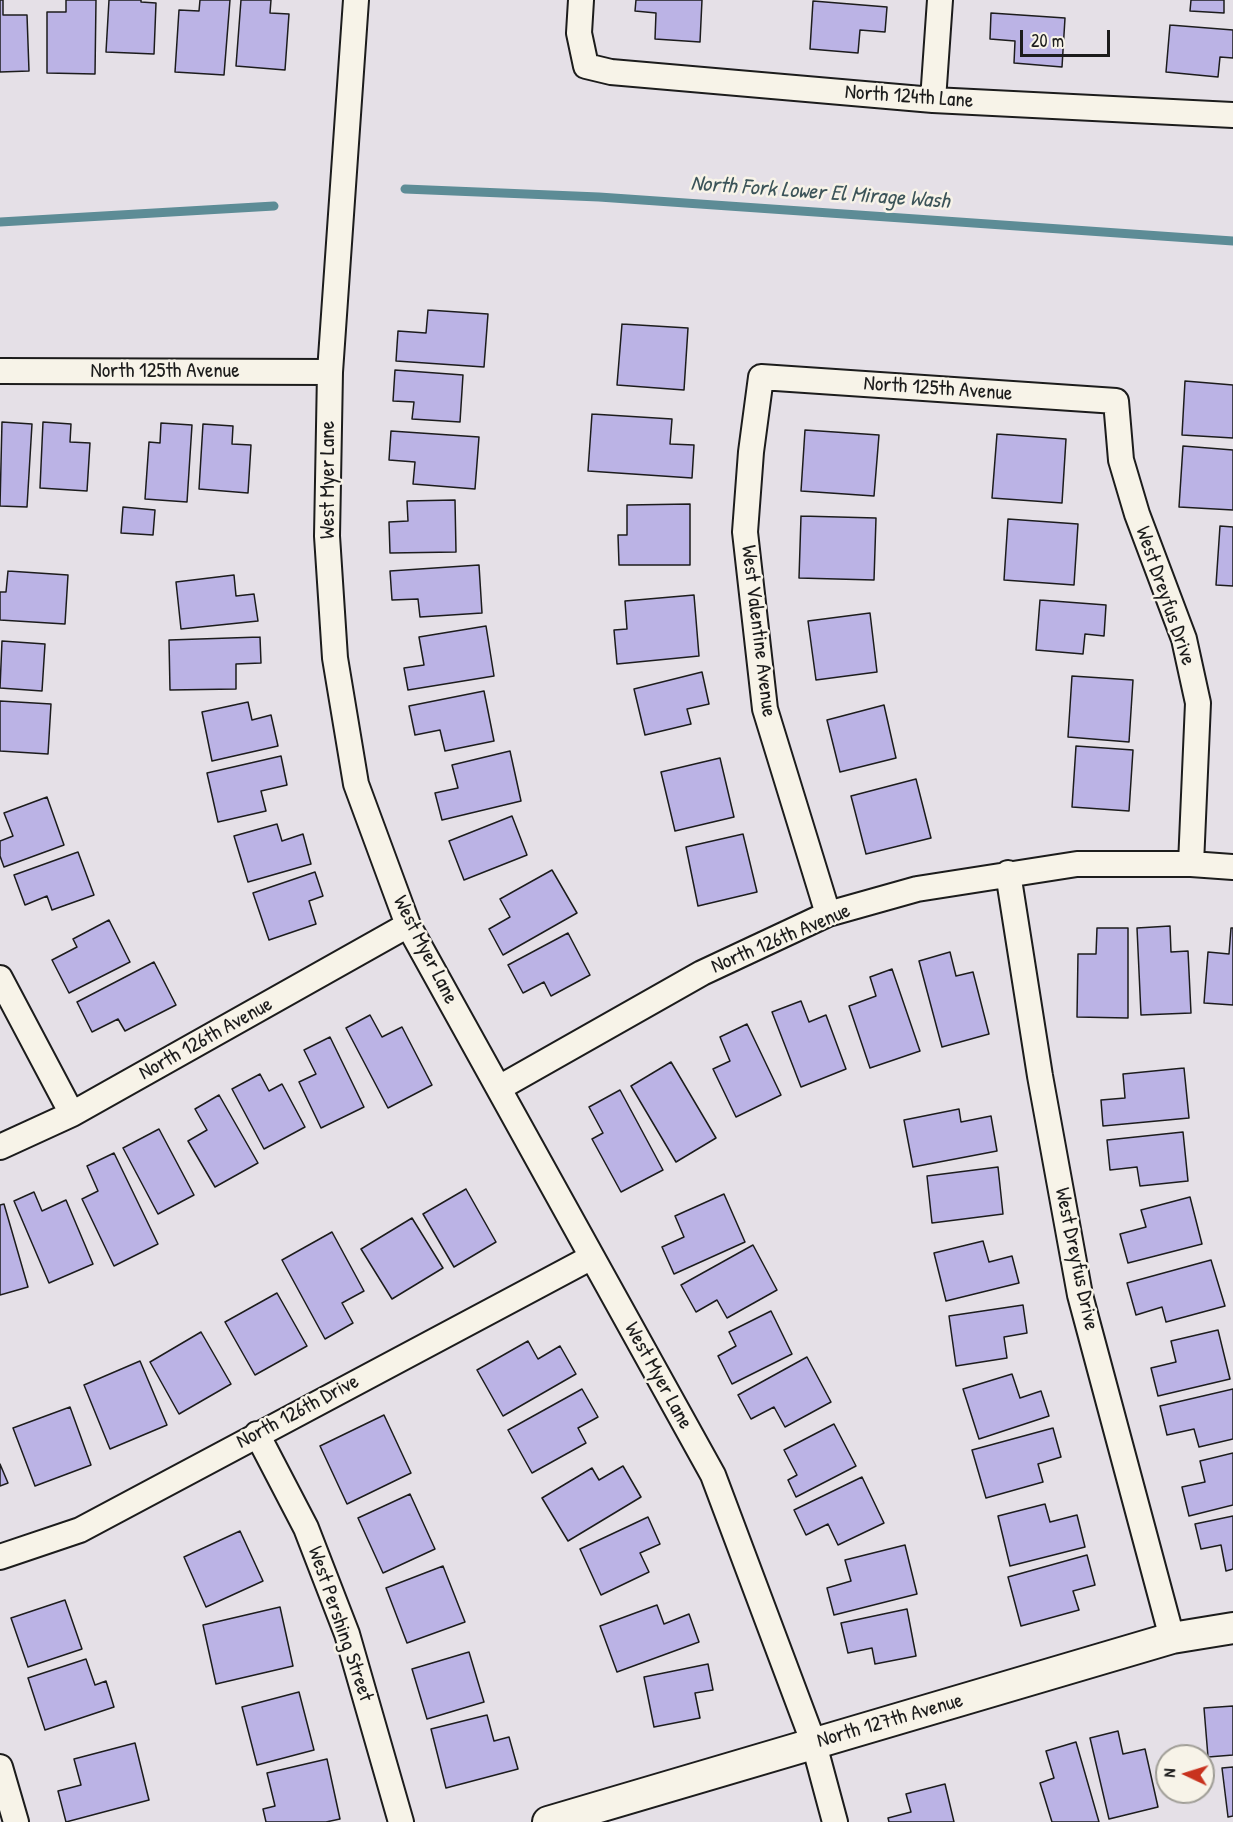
<!DOCTYPE html>
<html>
<head>
<meta charset="utf-8">
<style>
	body { margin:0 }
	#map { position:relative; width:1233px; height:1822px; overflow:hidden; background:#e5e0e7; font-family:"Patrick Hand",sans-serif }
	canvas { display:block }
	.north { position:absolute; left:1155px; top:1744px; width:60px; height:60px; box-sizing:border-box; background:#f7f3e8; border:2px solid #9f9d96; border-radius:50%; rotate:274deg; font-size:16px; font-weight:700; line-height:24px; text-align:center; color:#1c1c1c }
	.north::after { content:''; display:block; margin:auto; width:21px; height:27px; background:#c8321e; clip-path:polygon(50% 0,100% 100%,50% 72%,0 100%) }
	.scale { position:absolute; left:1020px; top:30px; width:90px; height:27px; box-sizing:border-box; border:3px solid #1c1c1c; border-top:0; padding-left:8px; font-size:18px; line-height:21px; white-space:nowrap; color:#1c1c1c; -webkit-text-stroke:4px #f7f3e8; paint-order:stroke }
</style>
</head>
<body>
<div id="map">
<canvas width="1233" height="1822"></canvas>
<div class="north">N</div>
<div class="scale">20 m</div>
</div>
<script>
const ctx = document.querySelector('canvas').getContext('2d');
ctx.lineJoin = 'round';
const shape = rows => new Path2D(rows.map(r => 'M' + r).join(''));
function stroke(path, color, width, dash) { ctx.strokeStyle = color; ctx.lineWidth = width; ctx.lineCap = dash ? 'butt' : 'round'; ctx.setLineDash(dash || []); ctx.stroke(path); }
function fill(path, color) { ctx.fillStyle = color; ctx.fill(path, 'evenodd'); }
function drawText(font, color, halo, rows, align = 'center') {
  ctx.font = font + ' "Patrick Hand",sans-serif'; ctx.lineWidth = 5; ctx.setLineDash([]); ctx.textBaseline = 'middle'; ctx.strokeStyle = halo; ctx.fillStyle = color; for (const [text, x, y, turn = 0] of rows) {
    ctx.save(); ctx.translate(x, y); ctx.rotate((+turn || 0) * Math.PI / 180); ctx.textAlign = isNaN(turn) ? turn : align; if (halo) ctx.strokeText(text, 0, 0); ctx.fillText(text, 0, 0); ctx.restore();
  }
}
stroke(shape([
	[405,189,599,197,1233,241],
	[0,222,274,206]
]), '#5d8c96', 9);
const building = shape([
	[0,0,3,0,3,15,27,15,29,71,0,72,0,0],
	[66,0,96,0,95,74,47,73,47,12,66,12,66,0],
	[109,0,141,0,141,2,156,3,154,54,106,52,109,0],
	[200,0,230,0,224,75,175,72,179,10,199,11,200,0],
	[241,0,271,0,270,13,289,14,285,70,236,66,241,0],
	[636,0,702,0,700,42,655,39,656,13,635,11,636,0],
	[1191,0,1224,0,1224,13,1190,11,1191,0],
	[813,1,887,7,885,32,860,30,858,53,810,49,813,1],
	[991,13,1065,18,1062,67,1014,63,1015,41,990,39,991,13],
	[1170,25,1233,30,1233,58,1220,57,1218,77,1166,72,1170,25],
	[428,310,488,314,484,367,396,361,398,331,426,333,428,310],
	[622,324,688,328,684,390,617,385,622,324],
	[395,370,463,375,460,422,412,419,414,402,393,401,395,370],
	[1185,381,1233,385,1233,438,1182,435,1185,381],
	[592,414,672,419,670,444,694,445,692,478,588,471,592,414],
	[2,422,32,424,27,507,0,506,2,422],
	[43,422,71,424,70,442,90,443,87,491,40,488,43,422],
	[161,423,192,425,187,502,145,499,149,442,160,443,161,423],
	[203,424,233,426,232,444,251,445,248,493,199,489,203,424],
	[805,430,879,435,874,496,801,491,805,430],
	[391,431,479,437,475,489,413,484,415,462,389,460,391,431],
	[997,434,1066,439,1062,503,992,498,997,434],
	[1183,446,1233,450,1233,510,1179,507,1183,446],
	[455,500,456,552,390,553,389,522,408,521,407,501,455,500],
	[690,504,690,565,619,565,618,535,627,535,627,505,690,504],
	[123,507,155,510,153,535,121,533,123,507],
	[801,516,876,518,874,580,799,578,801,516],
	[1008,519,1078,524,1074,585,1004,580,1008,519],
	[1220,526,1233,527,1233,586,1216,585,1220,526],
	[479,565,482,613,420,617,418,599,392,600,390,571,479,565],
	[8,571,68,575,65,624,0,620,0,592,6,592,8,571],
	[234,575,236,596,254,594,258,621,181,629,176,582,234,575],
	[694,595,699,656,617,664,614,630,627,629,625,601,694,595],
	[1040,600,1106,605,1104,636,1085,634,1083,654,1036,650,1040,600],
	[870,613,877,672,816,680,808,621,870,613],
	[486,626,494,676,408,690,404,668,424,665,419,637,486,626],
	[260,637,261,663,236,664,236,689,170,690,169,640,260,637],
	[2,641,45,644,42,691,0,688,2,641],
	[702,672,709,704,687,709,691,724,645,735,634,689,702,672],
	[1072,676,1133,680,1129,742,1068,737,1072,676],
	[484,691,494,741,445,751,440,730,415,735,409,706,484,691],
	[0,701,51,704,48,754,0,751,0,701],
	[248,702,252,720,271,715,278,746,212,761,202,712,248,702],
	[884,705,896,758,840,772,827,720,884,705],
	[1076,746,1133,750,1129,811,1072,807,1076,746],
	[510,751,521,801,442,820,435,793,458,788,452,765,510,751],
	[281,756,287,785,261,791,266,811,218,822,207,773,281,756],
	[720,758,734,817,675,831,661,772,720,758],
	[916,779,931,838,866,854,851,796,916,779],
	[47,797,64,845,4,867,0,856,0,841,13,836,4,813,47,797],
	[512,816,527,855,464,880,449,841,512,816],
	[277,824,282,841,303,834,311,864,248,882,234,836,277,824],
	[743,834,757,892,698,906,686,847,743,834],
	[78,852,94,895,52,910,47,896,25,905,14,875,78,852],
	[552,870,577,913,503,955,489,929,510,917,500,899,552,870],
	[315,872,323,896,309,901,316,924,269,940,253,893,315,872],
	[109,920,130,962,69,993,52,960,77,947,73,939,109,920],
	[1170,926,1171,952,1188,951,1191,1013,1141,1015,1137,928,1170,926],
	[1097,928,1128,928,1128,1018,1077,1017,1078,954,1096,954,1097,928],
	[1231,928,1233,928,1233,1005,1204,1003,1208,952,1229,954,1231,928],
	[568,933,590,975,551,996,544,982,523,993,508,965,568,933],
	[950,952,956,976,973,972,989,1034,942,1047,919,961,950,952],
	[154,962,176,1005,125,1031,118,1019,92,1032,77,1002,154,962],
	[892,969,920,1051,870,1068,849,1006,876,996,870,977,892,969],
	[801,1001,809,1022,826,1015,846,1069,801,1087,772,1012,801,1001],
	[370,1015,382,1037,402,1027,432,1085,388,1108,346,1028,370,1015],
	[747,1024,781,1095,736,1117,713,1069,730,1061,720,1037,747,1024],
	[330,1037,364,1107,321,1128,299,1082,316,1074,304,1050,330,1037],
	[671,1062,716,1138,676,1162,631,1086,671,1062],
	[1184,1068,1189,1118,1103,1126,1101,1100,1125,1098,1123,1074,1184,1068],
	[260,1074,269,1091,282,1084,305,1127,264,1149,232,1089,260,1074],
	[620,1090,663,1170,621,1192,592,1139,603,1133,589,1107,620,1090],
	[219,1095,258,1163,215,1187,188,1141,207,1130,195,1109,219,1095],
	[959,1109,961,1122,991,1116,997,1151,913,1167,904,1120,959,1109],
	[159,1129,194,1195,158,1214,123,1148,159,1129],
	[1183,1132,1188,1181,1140,1186,1137,1167,1110,1170,1107,1140,1183,1132],
	[114,1153,158,1244,114,1266,82,1199,98,1191,87,1166,114,1153],
	[998,1167,1003,1214,932,1223,927,1176,998,1167],
	[466,1189,496,1242,454,1267,423,1214,466,1189],
	[34,1192,42,1211,66,1200,93,1264,49,1283,14,1201,34,1192],
	[724,1194,745,1242,674,1274,662,1247,684,1237,675,1216,724,1194],
	[1190,1197,1202,1244,1128,1263,1120,1234,1146,1227,1141,1210,1190,1197],
	[4,1204,28,1287,0,1295,0,1205,4,1204],
	[412,1218,443,1268,392,1299,361,1249,412,1218],
	[332,1232,364,1291,342,1303,353,1323,325,1339,282,1260,332,1232],
	[983,1241,989,1262,1012,1256,1019,1283,946,1301,934,1253,983,1241],
	[753,1245,777,1290,727,1318,717,1300,696,1312,681,1285,753,1245],
	[1211,1260,1225,1306,1166,1322,1162,1307,1136,1315,1127,1283,1211,1260],
	[277,1293,307,1346,255,1375,225,1322,277,1293],
	[1023,1305,1027,1333,1004,1337,1007,1358,956,1366,949,1316,1023,1305],
	[771,1311,792,1354,732,1384,718,1356,736,1346,729,1332,771,1311],
	[1218,1330,1230,1379,1158,1396,1151,1368,1176,1362,1171,1341,1218,1330],
	[201,1332,231,1384,179,1414,150,1362,201,1332],
	[528,1341,538,1359,560,1346,576,1374,503,1416,477,1370,528,1341],
	[807,1357,831,1402,785,1427,774,1407,751,1419,738,1395,807,1357],
	[140,1361,167,1425,110,1449,84,1385,140,1361],
	[1012,1374,1020,1398,1041,1391,1049,1416,979,1439,963,1389,1012,1374],
	[582,1389,598,1417,578,1428,586,1443,532,1473,508,1430,582,1389],
	[1233,1389,1233,1439,1199,1447,1194,1429,1167,1435,1160,1406,1233,1389],
	[70,1407,91,1465,35,1486,13,1428,70,1407],
	[384,1415,411,1473,347,1504,320,1446,384,1415],
	[834,1424,856,1466,796,1497,788,1480,797,1475,784,1450,834,1424],
	[1053,1428,1061,1457,1038,1464,1043,1482,986,1498,972,1450,1053,1428],
	[1233,1453,1233,1505,1189,1516,1182,1487,1205,1482,1200,1461,1233,1453],
	[0,1464,8,1483,0,1486,0,1464],
	[623,1466,641,1497,568,1541,542,1498,592,1468,599,1480,623,1466],
	[862,1477,884,1523,838,1545,828,1524,806,1535,794,1510,862,1477],
	[410,1494,435,1549,383,1573,358,1518,410,1494],
	[1045,1504,1050,1522,1077,1515,1085,1547,1010,1566,998,1516,1045,1504],
	[1233,1516,1233,1569,1226,1571,1221,1545,1201,1549,1195,1524,1233,1516],
	[648,1517,660,1544,640,1553,649,1572,601,1595,580,1549,648,1517],
	[240,1531,263,1581,206,1607,184,1557,240,1531],
	[905,1545,917,1594,834,1615,827,1588,851,1581,845,1560,905,1545],
	[1087,1555,1095,1585,1073,1591,1079,1610,1021,1626,1008,1577,1087,1555],
	[443,1566,465,1622,407,1643,386,1588,443,1566],
	[65,1600,82,1649,28,1667,11,1618,65,1600],
	[657,1605,664,1624,689,1614,699,1642,617,1672,600,1626,657,1605],
	[280,1607,293,1666,216,1684,203,1625,280,1607],
	[907,1609,916,1656,875,1664,872,1648,848,1653,841,1623,907,1609],
	[469,1652,484,1702,427,1719,412,1669,469,1652],
	[86,1659,95,1685,106,1681,114,1707,45,1730,28,1678,86,1659],
	[708,1664,713,1690,695,1693,700,1718,654,1727,644,1677,708,1664],
	[299,1692,314,1750,257,1765,242,1707,299,1692],
	[1233,1706,1233,1755,1208,1757,1204,1708,1233,1706],
	[487,1715,494,1741,509,1737,518,1769,446,1788,431,1729,487,1715],
	[1118,1731,1123,1754,1145,1749,1158,1807,1109,1819,1090,1738,1118,1731],
	[1076,1742,1099,1822,1052,1822,1040,1783,1054,1778,1046,1751,1076,1742],
	[135,1743,149,1800,66,1822,58,1791,81,1785,74,1759,135,1743],
	[327,1759,340,1819,326,1822,266,1822,263,1809,275,1806,267,1773,327,1759],
	[1233,1767,1233,1816,1228,1817,1222,1768,1233,1767],
	[945,1784,954,1822,889,1822,888,1818,911,1812,906,1794,945,1784]
]);
fill(building, '#bbb3e5');
stroke(building, '#1c1c1c', 1.5);
const minor = shape([
	[356,0,330,372,327,536,335,658,356,784,408,925,713,1475,814,1744,835,1822],
	[581,0,579,33,586,66,611,72,933,100,1233,115],
	[933,100,940,0],
	[0,371,330,372],
	[1008,873,1040,1076,1080,1295,1172,1638],
	[828,914,765,709,745,532,751,452,761,377,1116,401,1121,460,1137,514,1184,639,1198,703,1191,864],
	[0,978,72,1114],
	[499,1088,702,973,828,914,917,889,1077,864,1191,864,1233,867],
	[0,1147,72,1114,408,925],
	[257,1434,306,1528,347,1634,401,1822],
	[0,1557,80,1530,592,1257],
	[0,1767,16,1822]
]);
const tertiary = shape([
	[548,1822,1172,1638,1233,1628]
]);
stroke(minor, '#1c1c1c', 28);
stroke(tertiary, '#1c1c1c', 34);
stroke(minor, '#f7f3e8', 24);
stroke(tertiary, '#f7f3e8', 30);
drawText('21px', '#1c1c1c', '#f7f3e8', [
	["North 124th Lane",909,97,4],
	["North 125th Avenue",165,371],
	["North 125th Avenue",938,389,4],
	["West Myer Lane",328,480,-90],
	["West Dreyfus Drive",1165,596,71],
	["West Valentine Avenue",758,631,83],
	["North 126th Avenue",781,939,-23],
	["West Myer Lane",425,950,63],
	["North 126th Avenue",206,1039,-29],
	["West Dreyfus Drive",1076,1259,78],
	["West Myer Lane",658,1376,61],
	["North 126th Drive",298,1412,-28],
	["West Pershing Street",340,1624,71],
	["North 127th Avenue",890,1721,-16]
]);
drawText('italic 22px', '#3c5459', '#f7f3e8', [
	["North Fork Lower El Mirage Wash",820,193,4]
]);
</script>
</body>
</html>
